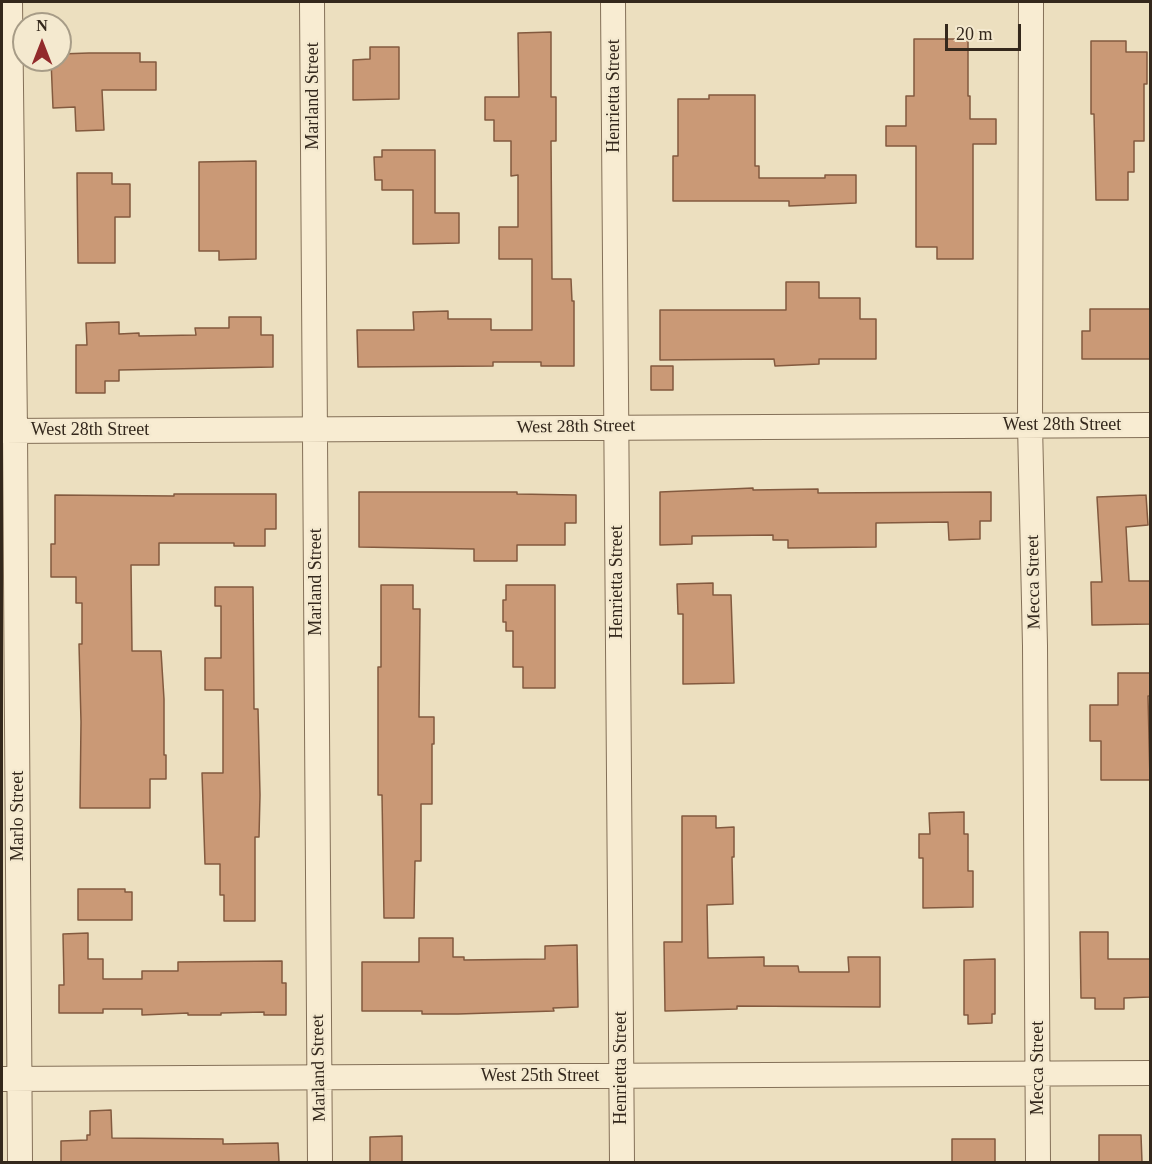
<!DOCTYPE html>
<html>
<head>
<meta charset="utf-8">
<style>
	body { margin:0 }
	#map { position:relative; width:1152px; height:1164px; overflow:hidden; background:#ecdfbf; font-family:Georgia,serif }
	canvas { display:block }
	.frame { position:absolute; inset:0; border:3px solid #34281c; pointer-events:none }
	.north { position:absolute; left:12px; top:12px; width:60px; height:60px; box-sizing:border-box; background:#f4e9cf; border:2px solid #a79c87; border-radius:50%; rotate:0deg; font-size:16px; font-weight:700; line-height:24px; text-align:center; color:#34281c }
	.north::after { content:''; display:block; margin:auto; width:21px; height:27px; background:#922a2b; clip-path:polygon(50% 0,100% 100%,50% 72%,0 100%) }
	.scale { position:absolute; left:945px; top:24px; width:76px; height:27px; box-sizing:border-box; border:3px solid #34281c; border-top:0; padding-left:8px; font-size:18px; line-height:21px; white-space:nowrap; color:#34281c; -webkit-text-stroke:4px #f4e9cf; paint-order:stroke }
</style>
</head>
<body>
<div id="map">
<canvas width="1152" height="1164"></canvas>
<div class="frame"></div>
<div class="north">N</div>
<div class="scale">20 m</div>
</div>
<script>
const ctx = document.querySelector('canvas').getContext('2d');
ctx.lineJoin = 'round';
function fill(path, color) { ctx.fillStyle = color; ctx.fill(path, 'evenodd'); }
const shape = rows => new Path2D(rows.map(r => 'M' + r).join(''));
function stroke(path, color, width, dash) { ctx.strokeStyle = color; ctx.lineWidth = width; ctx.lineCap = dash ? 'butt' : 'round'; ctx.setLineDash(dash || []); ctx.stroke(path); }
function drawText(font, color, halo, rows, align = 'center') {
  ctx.font = font + ' Georgia,serif'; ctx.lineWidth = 5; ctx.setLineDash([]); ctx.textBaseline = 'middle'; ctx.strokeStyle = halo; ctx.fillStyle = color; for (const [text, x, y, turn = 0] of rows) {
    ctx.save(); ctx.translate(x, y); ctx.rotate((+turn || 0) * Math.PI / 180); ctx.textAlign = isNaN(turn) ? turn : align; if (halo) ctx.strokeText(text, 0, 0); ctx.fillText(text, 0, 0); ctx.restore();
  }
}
const building = shape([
	[551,32,551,97,556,97,556,141,551,141,552,279,571,279,572,301,574,301,574,366,541,366,541,362,493,362,493,366,358,367,357,330,414,330,413,312,448,311,448,319,491,319,491,330,532,330,532,259,499,259,499,227,518,227,518,175,511,176,511,141,494,141,494,120,485,120,485,97,519,97,518,33,551,32],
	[914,39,968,39,968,96,970,96,970,119,996,119,996,144,973,144,973,259,937,259,937,247,916,247,916,146,886,146,886,126,906,126,906,96,914,96,914,39],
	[1091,41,1126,41,1126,52,1147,52,1147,84,1144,84,1144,141,1134,141,1134,172,1128,172,1128,200,1096,200,1094,114,1091,114,1091,41],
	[370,47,399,47,399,99,353,100,353,60,370,59,370,47],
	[89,53,140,53,140,62,156,62,156,90,102,90,104,130,76,131,75,107,53,108,51,60,60,60,60,54,89,53],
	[709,95,755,95,755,166,759,166,759,178,825,178,825,175,856,175,856,203,789,206,789,201,673,201,673,156,678,156,678,99,709,99,709,95],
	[382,150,435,150,435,213,459,213,459,243,413,244,413,190,382,190,382,180,375,180,374,157,382,157,382,150],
	[256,161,256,259,219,260,219,251,199,251,199,162,256,161],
	[77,173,112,173,112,184,130,184,130,217,115,217,115,263,78,263,77,173],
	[786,282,819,282,819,298,860,298,860,319,876,319,876,359,819,359,819,364,775,366,774,359,660,360,660,310,786,310,786,282],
	[1090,309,1150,309,1150,359,1082,359,1082,331,1090,331,1090,309],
	[229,317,261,317,261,335,273,335,273,367,119,370,119,381,105,381,105,393,76,393,76,345,87,345,86,323,119,322,119,334,139,333,139,336,196,335,195,328,229,328,229,317],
	[651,366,673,366,673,390,651,390,651,366],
	[753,488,753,490,818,489,818,493,991,492,991,521,980,521,980,539,949,540,948,522,876,523,876,547,788,548,788,540,773,540,773,535,692,536,692,544,660,545,660,492,753,488],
	[359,492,517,492,517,494,576,495,576,523,565,523,565,545,517,545,517,561,474,561,474,549,359,547,359,492],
	[174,494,276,494,276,529,265,529,265,546,234,546,234,543,159,543,159,565,131,565,132,651,161,651,164,699,164,755,166,755,166,779,150,779,150,808,80,808,81,722,79,644,82,644,82,603,76,603,76,577,51,577,51,544,55,544,55,495,174,496,174,494],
	[1146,495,1148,525,1126,527,1129,581,1150,581,1150,624,1092,625,1091,582,1102,582,1097,497,1146,495],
	[713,583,713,595,731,595,734,683,683,684,683,614,678,614,677,584,713,583],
	[381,585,413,585,413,609,420,609,419,717,434,717,434,744,432,744,432,804,421,804,421,861,415,861,414,918,384,918,382,795,378,795,378,667,381,667,381,585],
	[506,585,555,585,555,688,523,688,523,667,513,667,513,631,506,631,506,622,503,622,503,600,506,600,506,585],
	[215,587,253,587,254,709,258,709,260,795,259,837,255,837,255,921,224,921,224,895,220,895,220,864,205,864,202,773,223,773,223,690,205,690,205,658,221,658,221,606,215,606,215,587],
	[1118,673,1150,673,1150,696,1148,696,1150,780,1101,780,1101,741,1090,741,1090,705,1118,705,1118,673],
	[964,812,964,834,968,834,968,871,973,871,973,907,923,908,923,858,919,858,919,834,930,834,929,813,964,812],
	[682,816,716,816,716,828,734,827,734,857,732,857,733,904,707,905,708,958,764,957,764,966,798,966,799,972,849,972,848,957,880,957,880,1007,737,1006,737,1009,665,1011,664,942,682,942,682,816],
	[78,889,125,889,125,892,132,892,132,920,78,920,78,889],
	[1080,932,1108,932,1108,959,1150,959,1150,997,1124,998,1124,1009,1095,1009,1095,998,1081,998,1080,932],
	[88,933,88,959,103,959,103,979,142,979,142,971,178,971,178,962,282,961,282,983,286,983,286,1015,264,1015,264,1012,221,1013,221,1015,188,1015,188,1013,142,1015,142,1009,103,1009,103,1013,59,1013,59,985,64,985,63,934,88,933],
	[419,938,453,938,453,957,464,957,464,960,545,959,545,946,577,945,578,1007,553,1008,554,1011,458,1014,422,1014,422,1011,362,1011,362,962,419,962,419,938],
	[995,959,995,1014,992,1014,992,1023,968,1024,968,1015,964,1015,964,960,995,959],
	[111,1110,112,1138,223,1139,223,1144,278,1143,279,1162,61,1162,61,1141,87,1140,87,1135,90,1135,90,1111,111,1110],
	[1099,1135,1141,1135,1142,1162,1099,1162,1099,1135],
	[402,1136,402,1162,370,1162,370,1137,402,1136],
	[952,1139,995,1139,995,1162,952,1162,952,1139]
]);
fill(building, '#ca9976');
stroke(building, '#835a3f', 1.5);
const minor = shape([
	[10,2,15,431,20,1162],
	[312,2,320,1162],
	[613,2,622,1162],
	[1031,2,1030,425,1035,646,1038,1162],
	[2,431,1150,425],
	[2,1079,1150,1073]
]);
stroke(minor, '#847058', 26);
stroke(minor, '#f8ecd2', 24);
drawText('18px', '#34281c', '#f4e9cf', [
	["Marland Street",313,96,-90],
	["Henrietta Street",614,96,-90],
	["West 28th Street",1062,425],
	["West 28th Street",576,427,-1],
	["West 28th Street",90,430],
	["Marland Street",316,582,-90],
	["Henrietta Street",617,582,-90],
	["Mecca Street",1034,582,-91],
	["Marlo Street",18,816,-90],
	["Marland Street",319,1068,-91],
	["Henrietta Street",621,1068,-90],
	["Mecca Street",1038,1068,-90],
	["West 25th Street",540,1076]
]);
</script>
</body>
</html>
